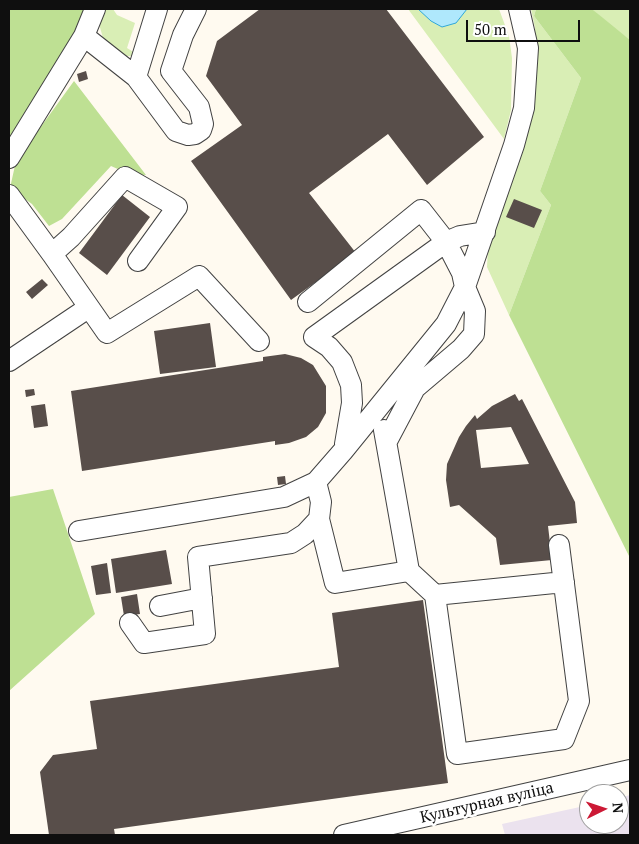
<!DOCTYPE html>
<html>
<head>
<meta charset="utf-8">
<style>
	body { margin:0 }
	#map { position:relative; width:639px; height:844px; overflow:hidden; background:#fffaf0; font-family:"PT Serif",serif }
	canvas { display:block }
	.frame { position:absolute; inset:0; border:10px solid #0f0f0f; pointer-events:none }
	.north { position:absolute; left:579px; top:784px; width:50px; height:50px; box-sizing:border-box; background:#fff; border:1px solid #9f9f9f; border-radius:50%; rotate:86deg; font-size:14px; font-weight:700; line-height:20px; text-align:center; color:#0f0f0f }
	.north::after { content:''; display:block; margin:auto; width:18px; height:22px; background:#cc1935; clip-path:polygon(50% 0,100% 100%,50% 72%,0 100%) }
	.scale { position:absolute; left:466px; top:20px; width:114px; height:22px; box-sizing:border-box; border:2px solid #0f0f0f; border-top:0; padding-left:6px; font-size:15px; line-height:18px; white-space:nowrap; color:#0f0f0f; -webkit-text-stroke:4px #fff; paint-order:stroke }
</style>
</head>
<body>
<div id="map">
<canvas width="639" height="844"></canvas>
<div class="frame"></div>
<div class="north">N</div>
<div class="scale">50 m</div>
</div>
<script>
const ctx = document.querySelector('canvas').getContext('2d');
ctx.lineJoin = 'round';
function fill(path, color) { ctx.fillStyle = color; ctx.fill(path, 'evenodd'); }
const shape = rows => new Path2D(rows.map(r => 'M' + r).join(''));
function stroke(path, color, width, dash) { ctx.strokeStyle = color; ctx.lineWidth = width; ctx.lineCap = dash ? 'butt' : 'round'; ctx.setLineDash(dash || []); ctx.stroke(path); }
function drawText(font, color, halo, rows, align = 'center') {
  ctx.font = font + ' "PT Serif",serif'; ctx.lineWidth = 5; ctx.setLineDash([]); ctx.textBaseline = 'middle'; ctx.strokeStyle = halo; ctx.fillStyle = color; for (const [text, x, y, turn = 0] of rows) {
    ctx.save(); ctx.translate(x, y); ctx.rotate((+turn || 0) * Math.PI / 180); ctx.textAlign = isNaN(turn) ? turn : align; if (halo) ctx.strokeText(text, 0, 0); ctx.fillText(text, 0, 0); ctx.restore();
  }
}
fill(shape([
	[630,795,630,835,505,835,502,824,589,805,589,824,619,824,619,798]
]), '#ebe2ee');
fill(shape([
	[104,9,113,9,117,15,135,23,127,48,135,53,133,56,125,56,103,38,99,24],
	[408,9,499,9,509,36,512,58,511,110,504,139],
	[531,9,536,9,534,16,581,78,540,191,551,205,509,315,487,267,488,248,535,28],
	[592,9,630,9,630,40,612,27]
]), '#d9eeb5');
fill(shape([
	[9,9,95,9,9,158],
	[536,9,592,9,630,40,630,558,509,315,551,205,540,191,581,78,534,16],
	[74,81,146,175,129,174,111,166,62,219,49,226,32,204,10,188,16,161],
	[53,489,95,614,9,691,9,497]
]), '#bee093');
const water = shape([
	[418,9,467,9,456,23,442,27,431,21,418,9]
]);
fill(water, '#afe8fc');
stroke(water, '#2fa8da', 1);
fill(shape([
	[260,9,386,9,484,137,427,185,388,134,309,193,356,253,291,300,191,161,242,125,206,76,217,41],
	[86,71,88,79,79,82,77,74],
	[122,195,150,217,107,275,79,253],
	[514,199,542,210,534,228,506,217],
	[42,279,48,285,32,299,26,292],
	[210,323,216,367,160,374,154,331],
	[285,354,301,358,313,365,326,386,326,413,318,427,306,437,289,443,275,445,275,441,82,471,71,391,263,361,263,357],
	[34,389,35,395,26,397,25,390],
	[515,394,519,401,522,399,575,502,577,523,548,526,552,560,500,565,496,538,459,505,450,507,446,480,447,464,459,437,466,426,475,415,477,419,492,406],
	[511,427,529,464,481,468,476,430],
	[45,404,48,426,34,428,31,406],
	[285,476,286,484,278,485,277,477],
	[166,550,172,584,116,593,111,559],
	[107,563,111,593,96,595,91,566],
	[137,594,140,614,124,616,121,597],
	[423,600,448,783,114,829,115,835,49,835,40,772,53,755,97,749,90,701,339,667,332,613]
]), '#584e4a');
const minor = shape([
	[84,36,136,77,176,131,188,135,195,134,201,130,203,124,199,107,171,71,183,35,196,9],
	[136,77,157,9],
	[9,158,84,36,95,9],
	[9,195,52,254,71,237,125,177,177,207,138,261],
	[52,254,107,333,199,276,259,341],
	[308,302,421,210,446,242,460,236,485,232],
	[9,361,88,308],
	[384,430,409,571],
	[345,444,352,403,351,385,342,362,329,347,314,337,446,242,462,273,465,287,475,311,474,334,461,349,415,388,387,441],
	[319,519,335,583,409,571,435,595,457,754,564,739,579,701,559,545],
	[79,531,284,497,316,482,343,451,446,324,465,287,514,145,524,108,528,48,519,9],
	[435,595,564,582],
	[160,606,202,598],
	[130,623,144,643,205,634,198,557,291,543,305,534,319,519,321,502,316,482],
	[344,835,630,770]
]);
stroke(minor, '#424242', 22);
stroke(minor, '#fff', 20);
drawText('16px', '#0f0f0f', '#fff', [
	["Культурная вуліца",487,803,-13]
]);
</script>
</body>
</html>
